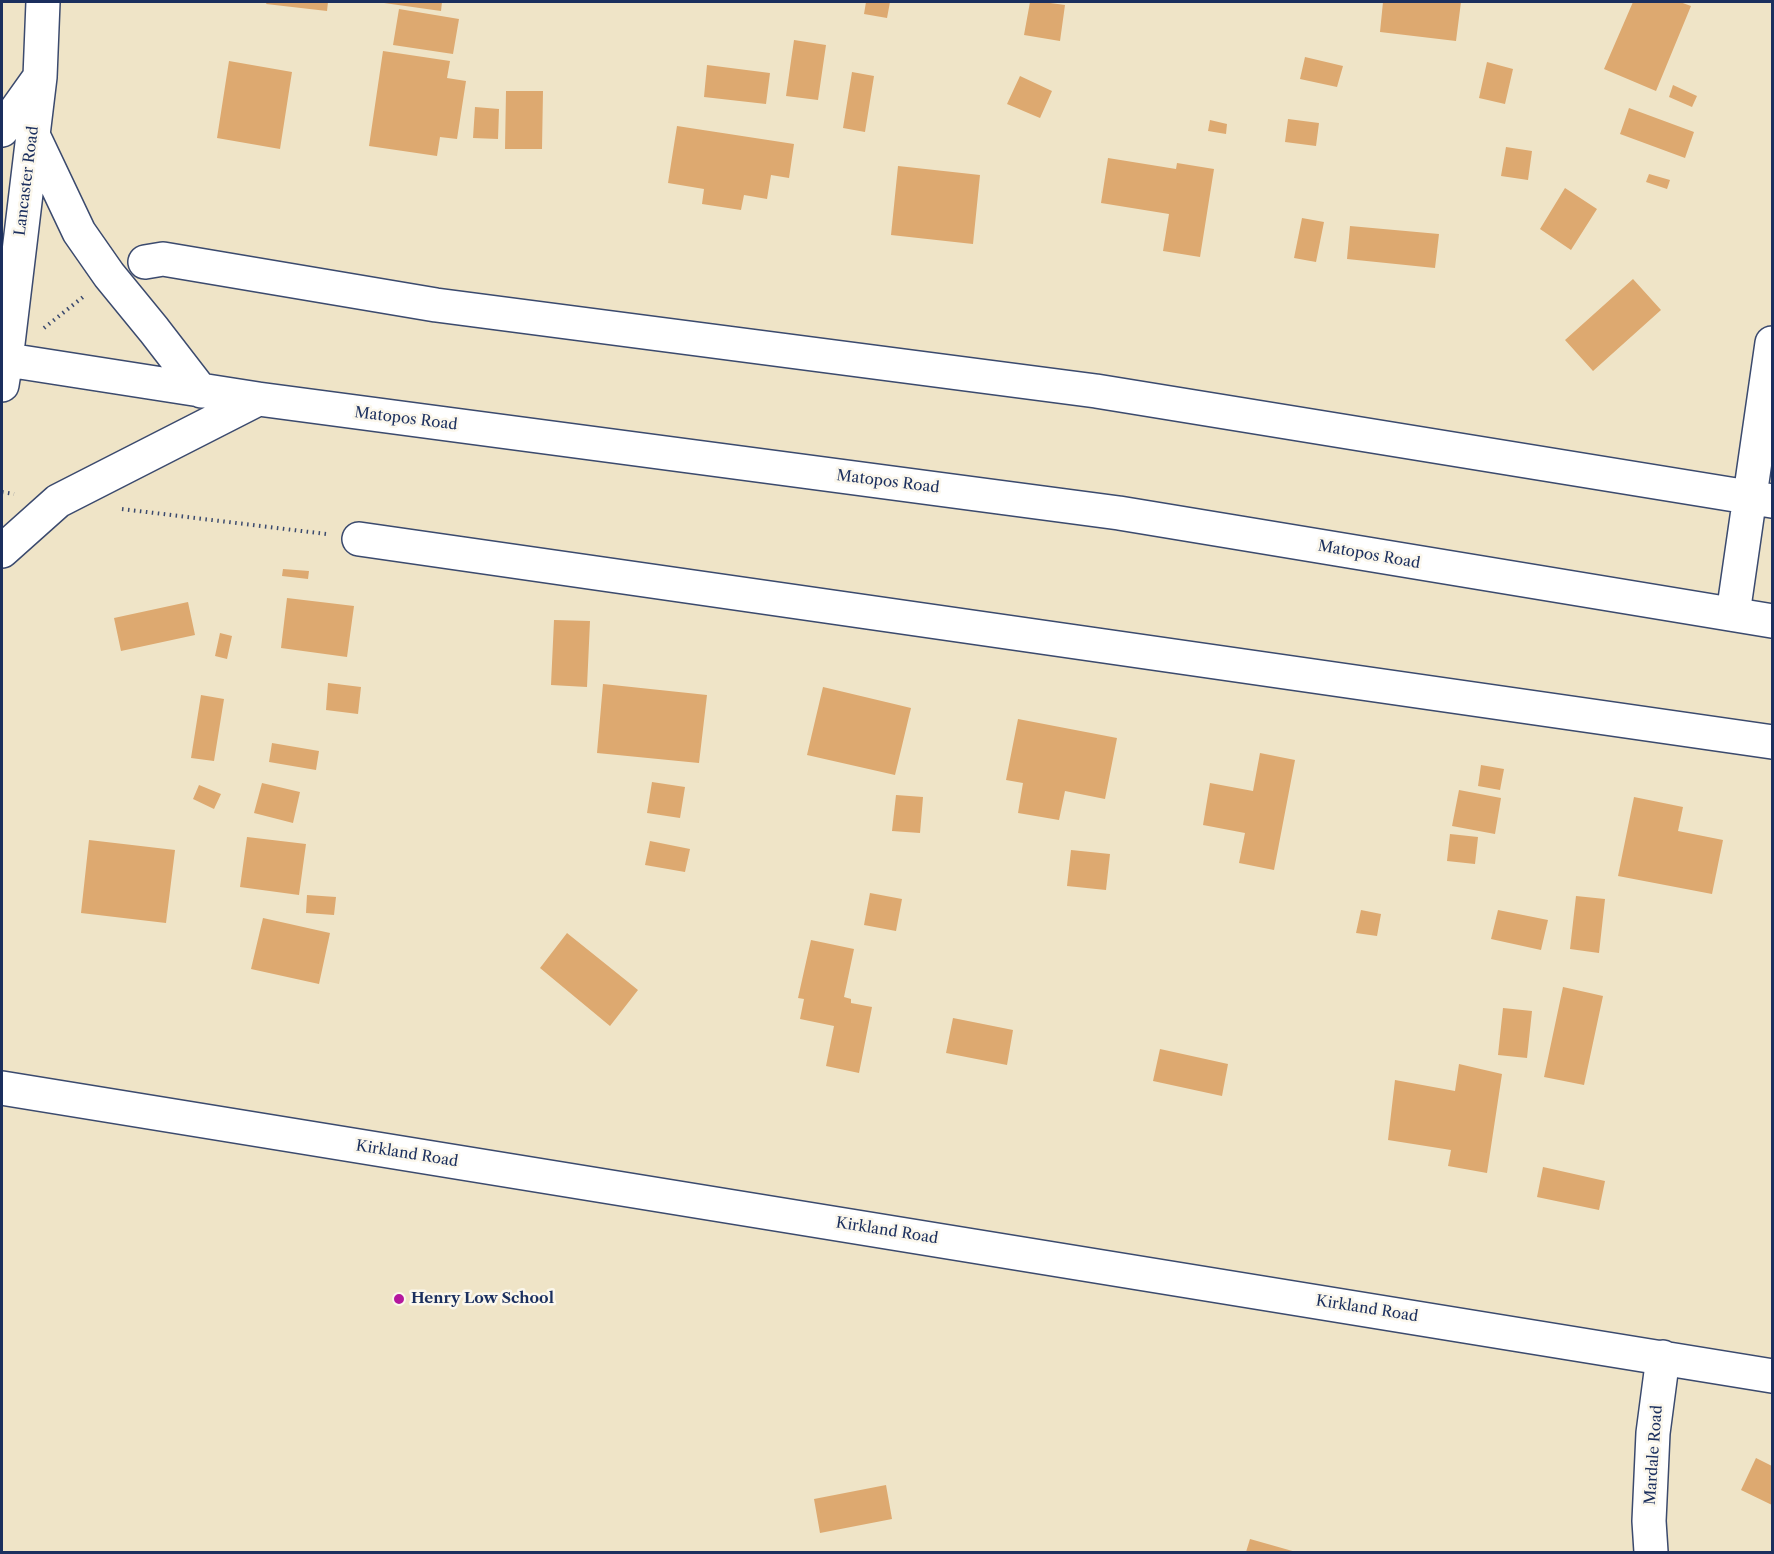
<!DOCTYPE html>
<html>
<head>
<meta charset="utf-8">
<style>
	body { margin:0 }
	#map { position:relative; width:1774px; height:1554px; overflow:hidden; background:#efe4c7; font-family:"Libre Caslon Text",serif }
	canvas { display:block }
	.frame { position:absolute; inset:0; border:3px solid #1b2f5e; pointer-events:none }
</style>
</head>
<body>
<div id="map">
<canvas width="1774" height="1554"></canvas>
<div class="frame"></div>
</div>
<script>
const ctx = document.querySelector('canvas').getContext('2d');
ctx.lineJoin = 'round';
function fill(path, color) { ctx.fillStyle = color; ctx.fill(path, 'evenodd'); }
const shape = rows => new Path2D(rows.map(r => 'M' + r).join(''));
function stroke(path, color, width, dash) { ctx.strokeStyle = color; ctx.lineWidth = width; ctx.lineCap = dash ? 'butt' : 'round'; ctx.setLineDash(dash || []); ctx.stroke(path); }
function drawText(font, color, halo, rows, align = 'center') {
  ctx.font = font + ' "Libre Caslon Text",serif'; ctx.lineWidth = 5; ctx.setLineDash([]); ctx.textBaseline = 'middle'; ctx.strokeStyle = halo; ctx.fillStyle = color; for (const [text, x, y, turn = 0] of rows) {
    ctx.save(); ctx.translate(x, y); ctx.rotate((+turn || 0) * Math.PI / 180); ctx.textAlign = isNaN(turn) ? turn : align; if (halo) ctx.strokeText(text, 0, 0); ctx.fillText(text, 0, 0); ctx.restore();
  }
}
fill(shape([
	[267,2,328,2,327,11,266,4],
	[384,2,442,2,441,11,384,3],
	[866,2,890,2,887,18,864,14],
	[1030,2,1043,2,1065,5,1060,41,1024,35],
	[1383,2,1461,2,1456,41,1380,32],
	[1633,2,1680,2,1691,6,1656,91,1604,69],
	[399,9,459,19,453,54,393,45],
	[794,40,826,45,818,100,786,96],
	[383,51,450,61,447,78,466,81,457,139,440,137,437,156,369,146],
	[1305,57,1343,66,1337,87,1300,79],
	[229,61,292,72,280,149,217,138],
	[1487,62,1513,69,1505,104,1479,98],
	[707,65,770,73,766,104,704,97],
	[852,72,874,76,865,132,843,128],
	[1020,76,1052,91,1040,118,1007,104],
	[1673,85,1697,96,1692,107,1669,97],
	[506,91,543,91,542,149,505,149],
	[475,107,499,109,498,139,473,138],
	[1629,108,1694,132,1685,158,1620,134],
	[1288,119,1319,123,1316,146,1285,142],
	[1210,120,1227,124,1226,134,1208,131],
	[677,126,794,144,789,178,771,175,767,199,744,195,741,210,702,204,704,189,668,183],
	[1506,147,1532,151,1528,180,1501,176],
	[1108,158,1176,169,1177,163,1214,169,1200,257,1163,251,1169,214,1101,203],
	[898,166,980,175,973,244,891,235],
	[1649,174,1670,180,1667,189,1646,182],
	[1565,188,1597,209,1571,250,1540,229],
	[1302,218,1324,222,1316,262,1294,258],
	[1350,226,1439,234,1435,268,1347,259],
	[1633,279,1661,310,1593,371,1565,340],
	[283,569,309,571,308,579,282,576],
	[287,598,354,606,347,657,281,648],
	[188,602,195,635,121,651,114,618],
	[554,620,590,621,587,687,551,685],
	[220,633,232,636,227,659,215,656],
	[328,683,361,687,358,714,326,710],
	[603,684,707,695,699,763,597,753],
	[823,687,911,708,895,775,807,755],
	[201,695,224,699,214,761,191,758],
	[1018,719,1117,738,1105,799,1065,791,1059,820,1018,813,1023,783,1006,780],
	[272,743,319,751,316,770,269,762],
	[1260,753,1295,760,1274,870,1239,863,1245,833,1203,825,1210,783,1253,791],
	[1481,765,1504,769,1500,790,1478,786],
	[652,782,685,787,680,818,647,813],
	[262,783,300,792,293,823,254,813],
	[199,785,221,794,214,809,193,799],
	[1459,790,1501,798,1495,834,1452,826],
	[896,795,923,797,920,833,892,831],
	[1634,797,1683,807,1678,831,1723,840,1712,894,1618,876],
	[1450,834,1478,837,1475,864,1447,861],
	[247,837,306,844,299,895,240,887],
	[89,840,175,850,166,923,81,913],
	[650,841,690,849,685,872,645,865],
	[1071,850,1110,854,1106,890,1067,886],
	[870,893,902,899,896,931,864,925],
	[307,895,336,897,334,915,306,913],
	[1576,896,1605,899,1599,953,1570,949],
	[1361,910,1381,914,1377,936,1356,933],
	[1498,910,1548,920,1541,950,1491,939],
	[263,918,330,933,319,984,251,969],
	[567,933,638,990,610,1026,540,968],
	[811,940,854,949,844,997,851,999,851,1003,872,1007,859,1073,826,1066,834,1026,800,1019,804,999,798,998],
	[1563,987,1603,996,1584,1085,1544,1077],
	[1503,1008,1532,1011,1527,1058,1498,1055],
	[953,1018,1013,1030,1007,1065,946,1053],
	[1160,1049,1228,1064,1222,1096,1153,1081],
	[1459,1064,1502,1074,1487,1173,1448,1166,1451,1150,1388,1140,1395,1080,1455,1091],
	[1543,1167,1605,1181,1599,1210,1537,1197],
	[1756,1458,1772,1466,1772,1505,1741,1490],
	[886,1485,892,1519,820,1533,814,1499],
	[1250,1539,1296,1552,1246,1552]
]), '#dda970');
const street = shape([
	[145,262,163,259,436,305,1096,391,1772,501],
	[359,539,1772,742],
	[1733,614,1772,343],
	[2,1088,1772,1376],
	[1651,1552,1649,1521,1653,1433,1663,1357]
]);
const secondary = shape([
	[2,130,39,78],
	[33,135,79,232,109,275,154,330,201,391],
	[2,359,258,399,1119,513,1772,621],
	[2,385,6,360,33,135,40,77,43,2],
	[2,551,58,501,258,399]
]);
stroke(street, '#3b4a6e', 36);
stroke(secondary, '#3b4a6e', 36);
stroke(shape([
	[44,328,83,297],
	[2,492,14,494],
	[122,509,326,534]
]), '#3b4a6e', 4, [1.5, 4.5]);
stroke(street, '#fff', 33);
stroke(secondary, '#fff', 33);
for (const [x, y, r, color] of [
	[399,1299,6,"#b5179e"]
]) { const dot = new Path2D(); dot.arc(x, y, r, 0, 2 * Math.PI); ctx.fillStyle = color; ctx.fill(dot); stroke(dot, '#fbf7ec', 2); }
drawText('15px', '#1b2f5e', '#fbf7ec', [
	["Lancaster Road",27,181,-83],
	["Matopos Road",406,419,7],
	["Matopos Road",888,482,7],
	["Matopos Road",1369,555,10],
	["Kirkland Road",407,1154,9],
	["Kirkland Road",887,1231,9],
	["Kirkland Road",1367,1309,9],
	["Mardale Road",1654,1455,-86]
]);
drawText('bold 15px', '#1b2f5e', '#fbf7ec', [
	["Henry Low School",411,1299]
], 'left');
</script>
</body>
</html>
